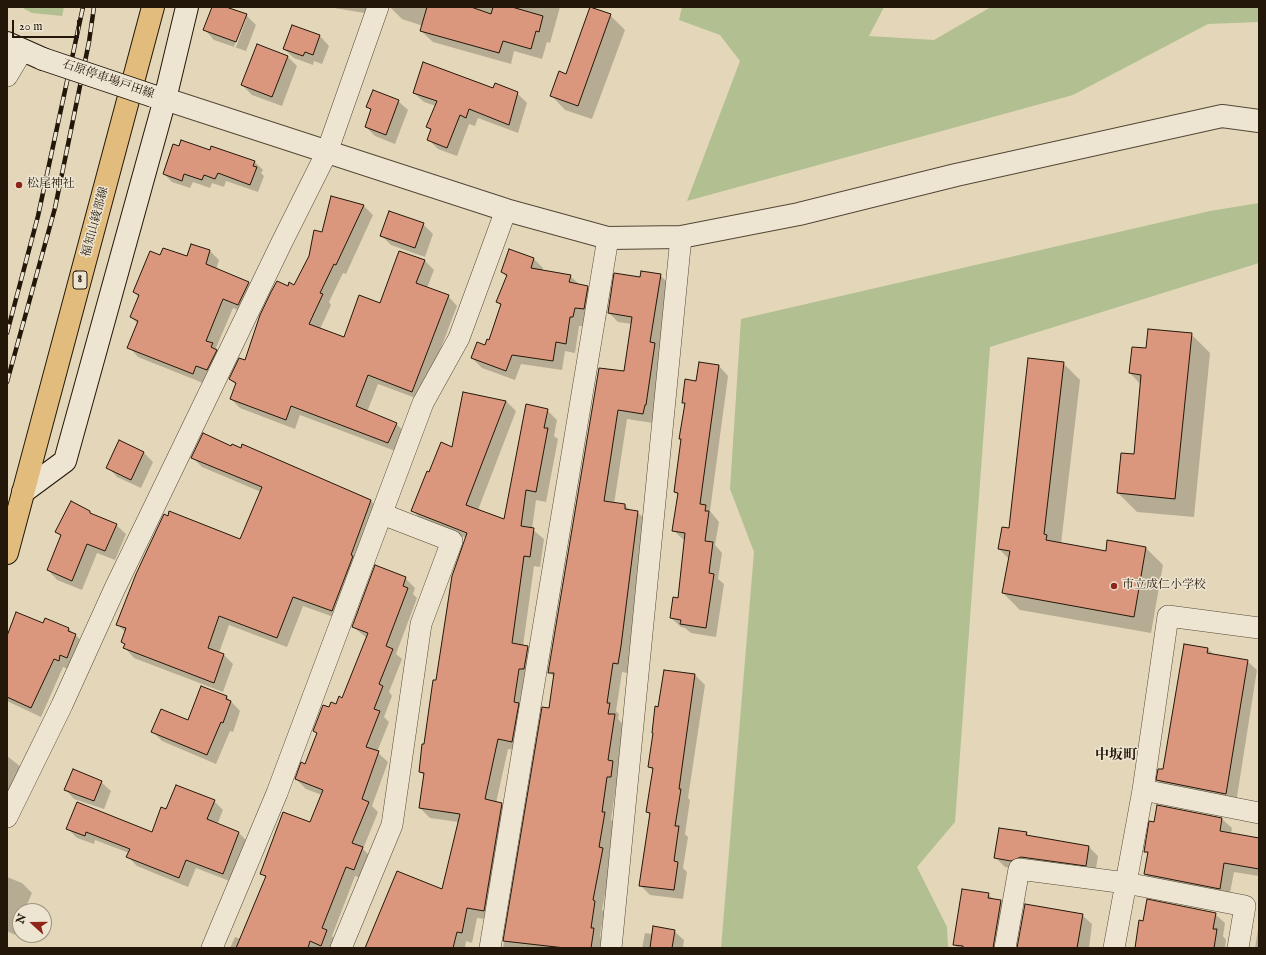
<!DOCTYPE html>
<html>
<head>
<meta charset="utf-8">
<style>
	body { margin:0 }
	#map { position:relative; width:1266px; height:955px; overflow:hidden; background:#e4d7b9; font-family:"IM FELL English",serif }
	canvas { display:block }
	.frame { position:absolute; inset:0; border:8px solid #231709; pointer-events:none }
	.north { position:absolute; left:12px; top:903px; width:40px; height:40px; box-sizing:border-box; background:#ede5d2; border:1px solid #9c9382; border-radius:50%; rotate:291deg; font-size:11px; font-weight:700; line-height:16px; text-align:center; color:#231709 }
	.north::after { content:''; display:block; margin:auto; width:14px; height:18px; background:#8f2418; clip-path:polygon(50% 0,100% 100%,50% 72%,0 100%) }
	.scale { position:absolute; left:12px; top:20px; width:67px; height:18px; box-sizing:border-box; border:2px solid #231709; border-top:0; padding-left:5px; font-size:12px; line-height:14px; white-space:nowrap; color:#231709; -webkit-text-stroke:3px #ede5d2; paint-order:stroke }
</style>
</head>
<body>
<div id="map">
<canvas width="1266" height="955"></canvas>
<div class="frame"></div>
<div class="north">N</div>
<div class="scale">20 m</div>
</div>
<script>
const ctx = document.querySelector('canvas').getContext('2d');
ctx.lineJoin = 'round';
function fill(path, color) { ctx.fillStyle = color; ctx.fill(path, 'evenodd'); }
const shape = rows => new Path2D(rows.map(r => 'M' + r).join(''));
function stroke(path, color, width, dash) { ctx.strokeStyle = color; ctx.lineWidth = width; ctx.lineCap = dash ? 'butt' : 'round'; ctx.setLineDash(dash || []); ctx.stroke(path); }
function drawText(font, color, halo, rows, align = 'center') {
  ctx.font = font + ' "IM FELL English","Noto Serif JP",serif'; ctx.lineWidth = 3; ctx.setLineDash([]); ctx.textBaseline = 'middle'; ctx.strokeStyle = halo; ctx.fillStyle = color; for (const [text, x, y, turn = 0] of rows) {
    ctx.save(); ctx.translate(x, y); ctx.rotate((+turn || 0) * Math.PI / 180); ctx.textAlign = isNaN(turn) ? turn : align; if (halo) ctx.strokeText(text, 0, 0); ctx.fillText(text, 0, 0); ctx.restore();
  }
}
fill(shape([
	[21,7,64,7,62,16,32,13],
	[682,7,884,7,869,36,934,40,991,7,1259,7,1259,22,1208,24,1073,95,687,201,740,61,720,35,679,20],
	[1259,203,1259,263,990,347,955,822,917,867,947,927,948,948,721,948,754,552,730,489,741,319,1210,211]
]), '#b1bf91');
fill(shape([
	[213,7,223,7,246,15,256,25,246,51,214,40,205,30],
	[244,19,246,19,236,47,234,47],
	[328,7,385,7,377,15],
	[390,7,560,7,550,43,547,42,542,59,514,51,511,64,433,42,421,31,423,26,402,19],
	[610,15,625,30,592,119,565,110,551,95],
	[320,36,329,46,322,64,314,61,313,65,294,58,284,49],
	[288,57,297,66,282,106,252,95,242,85],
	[414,93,517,93,527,103,518,133,478,118,475,126,469,124,457,156,438,149,428,139,432,131,428,127,436,106,424,102],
	[398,101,408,110,395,144,375,136,366,127,372,111,368,107],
	[210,152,254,161,263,170,261,173,264,176,258,192,226,181,224,187,212,183,210,188,193,182,190,188,172,182,164,174],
	[332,198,364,206,373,215,346,274,343,273,329,302,331,305,320,329,345,338,425,261,434,270,427,288,448,296,457,306,421,400,378,384,367,412,396,424,406,433,398,452,300,415,295,429,240,408,231,399,236,385,231,380,245,362,288,287,295,286,323,233],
	[423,224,433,234,425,257,391,245,382,236],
	[192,245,210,251,219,260,216,270,249,283,258,293,248,314,233,308,216,348,222,354,217,379,206,375,203,383,138,357,129,347,138,324,131,317,139,297,134,292,161,256,188,258],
	[534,259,543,268,542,271,570,276,580,285,587,286,597,296,593,318,584,317,583,326,579,326,575,353,565,351,562,370,521,364,515,380,482,368,472,358,489,341,502,306,497,302,507,277,502,272],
	[660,275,670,285,653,423,627,419,614,504,625,505,630,511,637,512,647,521,630,656,627,673,622,672,616,711,619,714,618,719,624,725,618,767,622,771,620,786,616,786,611,820,614,823,609,855,612,858,602,910,604,911,600,936,603,939,601,948,503,948,543,708,549,709,554,677,549,672,625,373,632,324,618,322,609,313,641,278],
	[1191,334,1210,353,1194,517,1137,512,1118,493,1134,455,1141,385,1130,373,1146,350],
	[1063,363,1080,380,1061,544,1106,552,1108,541,1146,548,1163,565,1151,633,1020,610,1003,593,1009,559,999,549,1010,529],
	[719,366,728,376,710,511,719,522,715,545,722,553,718,579,724,584,716,637,691,633,685,628,681,627,671,618,678,599,685,541,674,531,679,496,675,492,682,441,680,439,685,405,683,402,697,382],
	[506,401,516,411,478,510,505,520,547,410,557,420,554,436,558,439,546,502,536,500,532,529,544,539,540,567,534,566,523,646,528,646,538,657,522,751,508,749,496,803,501,804,512,814,494,920,477,918,472,943,466,941,465,948,366,948,442,890,459,822,430,818,420,808,425,776,420,772,466,538,423,521,413,511,430,473,452,448],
	[120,441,144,453,153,462,141,488,117,477,108,467],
	[231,447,370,500,380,510,342,620,303,606,287,647,229,625,219,653,224,655,233,664,223,692,134,658,125,648,126,645,122,642,126,633,117,624,240,541,261,492,202,467,192,457],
	[90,512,93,515,116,525,126,534,115,560,97,553,82,590,57,580,48,570,62,537,56,532],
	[405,578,415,588,413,594,417,598,396,654,402,659,389,692,392,696,384,717,389,722,377,752,388,762,372,806,378,812,363,849,372,858,363,879,355,876,332,936,336,941,333,948,230,948,235,937,241,939,266,878,261,873,310,823,322,795,306,789,296,779,305,765,317,734,314,731,329,708,337,705,343,699,367,638,353,627],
	[43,624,69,629,85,644,68,669,63,667,41,717,7,701,7,662],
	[1208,649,1214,655,1247,661,1257,670,1236,803,1167,790,1158,780,1164,770],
	[665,671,695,675,705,685,688,798,690,800,685,834,688,837,683,868,687,872,683,899,650,895,640,885,650,815,647,812,654,771,649,767,654,734,653,733,659,708],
	[226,696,240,711,233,732,230,731,216,764,162,741,153,732,189,722],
	[7,756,21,767,7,794],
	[101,782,111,791,104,809,74,799,65,789],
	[214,801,223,810,217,825,239,833,248,842,232,882,196,868,188,887,137,866,128,857,129,853,95,840,94,844,77,838,68,829,153,833,167,810],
	[1158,806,1222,819,1232,828,1231,834,1259,839,1259,876,1234,872,1229,898,1154,883,1145,874,1148,854,1145,851,1154,823],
	[1026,833,1030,837,1088,846,1098,856,1095,875,1021,870,1005,867,995,857],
	[7,877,22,883,32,893,24,911,20,911,20,922,15,935,7,931],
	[988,894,994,900,1001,901,1010,911,1004,948,958,948,954,944],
	[1215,914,1225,923,1223,936,1226,940,1225,948,1136,948,1144,922],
	[1082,915,1092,924,1089,948,1018,948],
	[1259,923,1259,948,1255,948],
	[674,931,684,940,683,948,642,948,645,933,652,934]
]), '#0003');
const building = shape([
	[212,7,226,7,247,14,236,42,203,30,212,7],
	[427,7,471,7,491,14,493,7,512,7,543,16,539,32,536,31,531,49,503,41,499,53,420,31,427,7],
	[590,7,611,14,578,106,550,96,559,71,566,74,590,7],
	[292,25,320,35,313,55,305,52,303,56,283,49,292,25],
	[257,44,288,56,272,97,241,85,257,44],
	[423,62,493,88,495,83,518,92,509,125,469,109,466,118,460,115,447,148,427,140,431,129,426,127,437,101,413,93,423,62],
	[373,90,399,100,386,135,365,127,371,109,366,107,373,90],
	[181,140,210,150,211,146,255,161,253,166,257,167,250,185,218,173,215,179,204,175,202,180,184,174,182,181,163,174,173,144,179,146,181,140],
	[331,196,364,205,336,265,334,264,320,293,323,294,309,324,344,337,359,295,380,303,399,251,425,260,416,283,449,295,412,392,368,375,356,406,397,423,388,443,291,406,286,420,230,399,236,383,229,379,239,358,245,360,260,315,271,292,277,281,288,286,289,282,294,285,309,256,314,230,322,232,331,196],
	[389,211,424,223,415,248,380,236,389,211],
	[191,244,210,250,206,264,249,282,238,305,223,299,206,341,213,343,211,347,217,350,207,370,196,366,193,374,127,348,138,321,130,317,139,295,133,292,150,251,160,255,163,248,187,256,191,244],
	[509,249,534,258,531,268,571,275,569,282,588,286,584,309,575,308,573,317,570,317,566,344,556,342,553,361,512,355,506,371,471,358,477,342,485,345,487,339,489,340,501,304,496,302,507,275,501,272,509,249],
	[641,271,661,274,650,342,655,343,646,405,645,405,643,414,618,410,604,501,625,504,625,509,638,511,621,646,618,664,613,663,607,703,610,703,608,714,615,714,608,760,613,761,611,777,607,777,602,812,605,812,599,847,603,848,593,900,595,901,591,928,594,928,591,948,565,948,503,941,542,707,549,708,554,673,548,673,599,368,624,371,632,317,608,313,614,273,640,277,641,271],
	[1148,329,1192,333,1175,499,1117,493,1121,453,1134,454,1141,375,1129,373,1132,347,1146,348,1148,329],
	[1028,358,1064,362,1044,534,1047,535,1046,540,1106,551,1107,540,1146,547,1134,617,1002,593,1010,551,998,549,1002,527,1009,528,1028,358],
	[699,362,719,365,700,504,706,505,705,511,709,511,705,541,713,542,709,573,714,574,706,628,680,624,681,620,670,618,673,597,678,598,685,533,672,531,678,493,674,492,681,439,679,439,685,403,682,403,685,379,696,381,699,362],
	[463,392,506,401,466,505,504,519,526,404,548,409,544,428,548,428,536,492,526,490,521,526,534,528,530,557,524,556,512,643,528,646,524,669,519,669,514,702,519,703,512,742,498,739,485,799,502,803,484,911,467,908,462,933,457,932,453,948,365,948,397,871,442,889,460,814,419,808,424,773,419,772,422,744,424,744,433,680,436,680,452,576,467,533,411,511,427,471,429,472,441,442,452,447,463,392],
	[203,433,231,446,232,444,241,448,242,444,371,500,351,555,353,556,332,611,293,597,277,638,219,616,208,648,224,654,214,683,123,648,125,644,121,642,126,628,116,625,136,574,164,514,168,516,169,511,240,539,262,487,191,458,203,433],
	[119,440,144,452,131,480,106,468,119,440],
	[71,501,90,511,90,513,117,524,105,551,87,544,72,581,47,570,61,535,55,532,71,501],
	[375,565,406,577,403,586,408,588,386,646,393,649,379,684,383,686,374,709,380,711,366,747,379,751,362,799,369,802,352,843,363,847,354,870,346,867,322,928,327,930,321,946,310,941,308,948,236,948,266,876,260,874,283,812,310,822,323,790,295,779,301,762,305,764,317,733,313,731,323,705,329,707,331,702,336,704,339,696,342,698,368,633,352,627,375,565],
	[16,612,43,623,45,618,69,628,68,631,76,634,67,658,60,655,59,661,54,659,31,708,7,697,7,636,16,612],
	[1184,644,1208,648,1207,653,1248,660,1226,794,1156,780,1158,769,1163,769,1184,644],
	[664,670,695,674,679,789,681,789,675,826,679,826,674,861,678,862,674,890,639,886,650,813,646,812,653,768,648,767,653,733,652,733,655,706,658,707,664,670],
	[201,686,227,696,226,699,231,701,223,723,221,722,207,755,151,732,161,709,188,720,201,686],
	[73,769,102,781,94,801,64,790,73,769],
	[176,785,215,800,207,819,239,832,223,874,186,860,179,878,126,857,130,849,86,832,85,836,66,829,77,802,152,832,161,807,166,809,176,785],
	[1157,805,1222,818,1220,831,1259,838,1259,869,1224,863,1220,889,1144,874,1148,852,1144,852,1149,821,1154,822,1157,805],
	[999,828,1027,832,1026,835,1089,846,1086,866,1021,857,1011,861,994,858,999,828],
	[962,889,989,893,988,898,1001,900,993,948,963,948,963,946,953,945,962,889],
	[1147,899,1216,913,1213,929,1217,929,1214,948,1135,948,1139,920,1143,921,1147,899],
	[1025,904,1083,914,1077,948,1017,948,1025,904],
	[653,926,675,930,672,948,650,948,653,926]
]);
fill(building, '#da977d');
stroke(building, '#231709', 1);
const minor = shape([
	[7,76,22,51],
	[1143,790,1259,813],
	[7,817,62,705,115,588,282,242,327,152,378,7],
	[212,948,277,793,423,403,459,338,506,210],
	[341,948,392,825,421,624,452,541,382,514],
	[490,948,608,238],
	[611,948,681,237],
	[1005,948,1019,869,1126,883,1245,906,1238,948],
	[1114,948,1143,790,1168,616,1259,628]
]);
const tertiary = shape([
	[165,99,506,210,608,238,681,237,799,214,956,175,1222,116,1259,121]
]);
const secondary = shape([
	[7,43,43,59],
	[23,492,65,461,165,99,187,7]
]);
const primary = shape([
	[7,553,153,7]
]);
stroke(minor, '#534735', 22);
stroke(tertiary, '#534735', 24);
stroke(secondary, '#231709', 24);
stroke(primary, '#231709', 24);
stroke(minor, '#ede5d2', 21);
stroke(tertiary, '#ede5d2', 22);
stroke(secondary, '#ede5d2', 22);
stroke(primary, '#e2bc7c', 22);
const rail = shape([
	[7,333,38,216,83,7],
	[7,382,55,208,89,42,94,7]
]);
stroke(rail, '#231709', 4.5);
stroke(rail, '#ede5d2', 3, [9]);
const secondaryBridge = shape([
	[43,59,153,96]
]);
stroke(secondaryBridge, '#231709', 24, []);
stroke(secondaryBridge, '#ede5d2', 22);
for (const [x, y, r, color] of [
	[19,185,4,"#8f2418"],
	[1114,586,4,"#8f2418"]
]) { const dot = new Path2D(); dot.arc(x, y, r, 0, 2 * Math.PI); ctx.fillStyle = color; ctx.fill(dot); stroke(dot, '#ede5d2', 1.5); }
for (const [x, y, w] of [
	[80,280,14]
]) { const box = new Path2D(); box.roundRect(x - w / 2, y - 9, w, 18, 3); ctx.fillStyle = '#ede5d2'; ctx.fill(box); stroke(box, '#231709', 1); }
drawText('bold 11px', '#231709', null, [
	["8",80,280]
]);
drawText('12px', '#231709', '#ede5d2', [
	["石原停車場戸田線",108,80,19],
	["福知山綾部線",96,222,-75]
]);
drawText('12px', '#231709', '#ede5d2', [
	["松尾神社",27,185],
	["市立成仁小学校",1122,586]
], 'left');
drawText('bold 14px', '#231709', '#ede5d2', [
	["中坂町",1116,756]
]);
</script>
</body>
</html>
